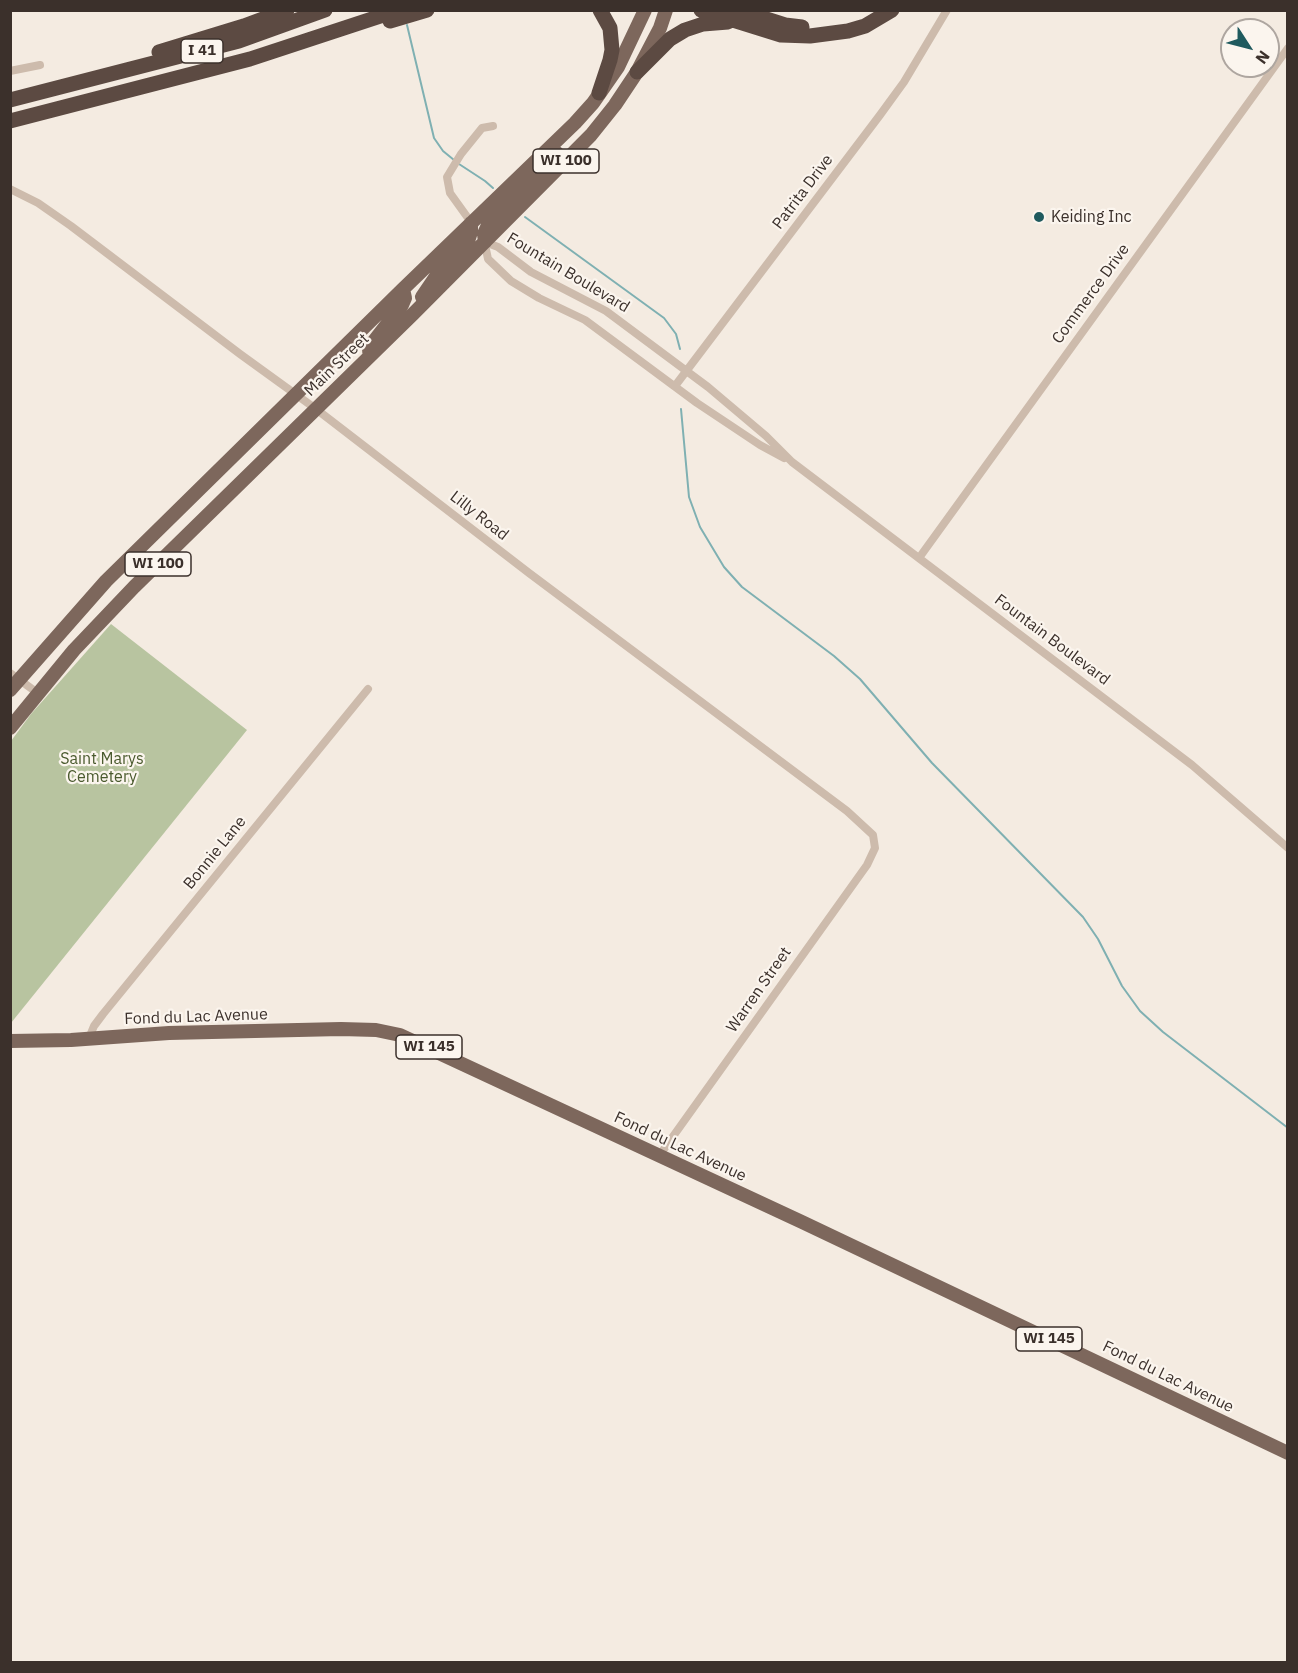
<!DOCTYPE html>
<html>
<head>
<meta charset="utf-8">
<style>
	body { margin:0 }
	#map { position:relative; width:1298px; height:1673px; overflow:hidden; background:#f4ebe1; font-family:"IBM Plex Sans",sans-serif }
	canvas { display:block }
	.frame { position:absolute; inset:0; border:12px solid #3b302b; pointer-events:none }
	.north { position:absolute; left:1220px; top:18px; width:60px; height:60px; box-sizing:border-box; background:#fbf5ee; border:2px solid #aea6a0; border-radius:50%; rotate:126deg; font-size:16px; font-weight:700; line-height:24px; text-align:center; color:#3b302b }
	.north::after { content:''; display:block; margin:auto; width:21px; height:27px; background:#1f5a5e; clip-path:polygon(50% 0,100% 100%,50% 72%,0 100%) }
</style>
</head>
<body>
<div id="map">
<canvas width="1298" height="1673"></canvas>
<div class="frame"></div>
<div class="north">N</div>
</div>
<script>
const ctx = document.querySelector('canvas').getContext('2d');
ctx.lineJoin = 'round';
function fill(path, color) { ctx.fillStyle = color; ctx.fill(path, 'evenodd'); }
const shape = rows => new Path2D(rows.map(r => 'M' + r).join(''));
function stroke(path, color, width, dash) { ctx.strokeStyle = color; ctx.lineWidth = width; ctx.lineCap = dash ? 'butt' : 'round'; ctx.setLineDash(dash || []); ctx.stroke(path); }
function drawText(font, color, halo, rows, align = 'center') {
  ctx.font = font + ' "IBM Plex Sans",sans-serif'; ctx.lineWidth = 4.5; ctx.setLineDash([]); ctx.textBaseline = 'middle'; ctx.strokeStyle = halo; ctx.fillStyle = color; for (const [text, x, y, turn = 0] of rows) {
    ctx.save(); ctx.translate(x, y); ctx.rotate((+turn || 0) * Math.PI / 180); ctx.textAlign = isNaN(turn) ? turn : align; if (halo) ctx.strokeText(text, 0, 0); ctx.fillText(text, 0, 0); ctx.restore();
  }
}
fill(shape([
	[111,624,247,730,11,1023,11,741,31,714]
]), '#b8c4a0');
stroke(shape([
	[407,25,434,138,443,151,454,160],
	[459,164,485,181,493,188],
	[525,217,664,318,676,334,680,349],
	[681,409,689,497,700,527,724,567,742,587,834,656,860,679,932,763,1083,917,1098,939,1122,986,1140,1011,1163,1032,1288,1128]
]), '#7fb0b2', 2);
stroke(shape([
	[10,71,40,65],
	[10,189,38,203,71,226,240,354,316,409,529,573,847,811,873,835,875,848,867,865,659,1156],
	[473,225,450,193,447,177,461,154,482,128,493,126],
	[484,240,488,259,511,281,539,298,585,320,697,403,760,445,784,458],
	[485,242,498,247,531,272,606,311,708,387,766,436,792,462,1192,765,1288,848],
	[675,386,880,115,904,82,947,10],
	[919,558,1288,48],
	[10,673,39,694],
	[89,1038,94,1026,103,1014,368,689]
]), '#cdbbac', 8);
stroke(shape([
	[485,242,484,234,489,223,557,153],
	[422,297,439,272,468,241,471,232,471,223],
	[369,351,374,341,402,305,405,298,403,289],
	[10,690,106,581,403,289,575,123,593,103,618,67,645,10],
	[10,728,74,650,134,587,413,314,591,135,615,105,637,72,660,28,666,10],
	[10,1041,71,1040,169,1033,341,1029,376,1030,400,1035,802,1222,1288,1453]
]), '#7d675c', 14);
stroke(shape([
	[701,10,781,35,810,36,848,31,865,26,892,10],
	[738,10,785,25,802,27],
	[390,21,427,10],
	[159,52,244,26,287,10],
	[637,72,670,39,685,30,703,24,728,22],
	[599,93,610,60,612,50,610,28,600,10],
	[10,100,239,41,325,10],
	[10,121,250,59,399,10]
]), '#5c4a42', 15);
for (const [x, y, r, color] of [
	[1039,217,6,"#1f5a5e"]
]) { const dot = new Path2D(); dot.arc(x, y, r, 0, 2 * Math.PI); ctx.fillStyle = color; ctx.fill(dot); stroke(dot, '#fbf5ee', 2); }
for (const [x, y, w] of [
	[202,51,42],
	[566,161,66],
	[158,564,66],
	[429,1047,66],
	[1049,1339,66]
]) { const box = new Path2D(); box.roundRect(x - w / 2, y - 12, w, 24, 4.5); ctx.fillStyle = '#fbf5ee'; ctx.fill(box); stroke(box, '#3b302b', 1.5); }
drawText('bold 15px', '#3b302b', null, [
	["I 41",202,51],
	["WI 100",566,161],
	["WI 100",158,564],
	["WI 145",429,1047],
	["WI 145",1049,1339]
]);
drawText('16px', '#3b302b', '#fbf5ee', [
	["Patrita Drive",803,192,-53],
	["Fountain Boulevard",568,273,31],
	["Commerce Drive",1091,294,-54],
	["Main Street",337,365,-44],
	["Lilly Road",479,516,38],
	["Fountain Boulevard",1052,640,37],
	["Bonnie Lane",215,853,-51],
	["Warren Street",759,990,-55],
	["Fond du Lac Avenue",196,1017,-2],
	["Fond du Lac Avenue",680,1147,25],
	["Fond du Lac Avenue",1168,1377,26]
]);
drawText('16px', '#3b302b', '#fbf5ee', [
	["Keiding Inc",1051,217]
], 'left');
drawText('16px', '#4a5a2e', '#fbf5ee', [
	["Saint Marys",102,759],
	["Cemetery",102,777]
]);
</script>
</body>
</html>
